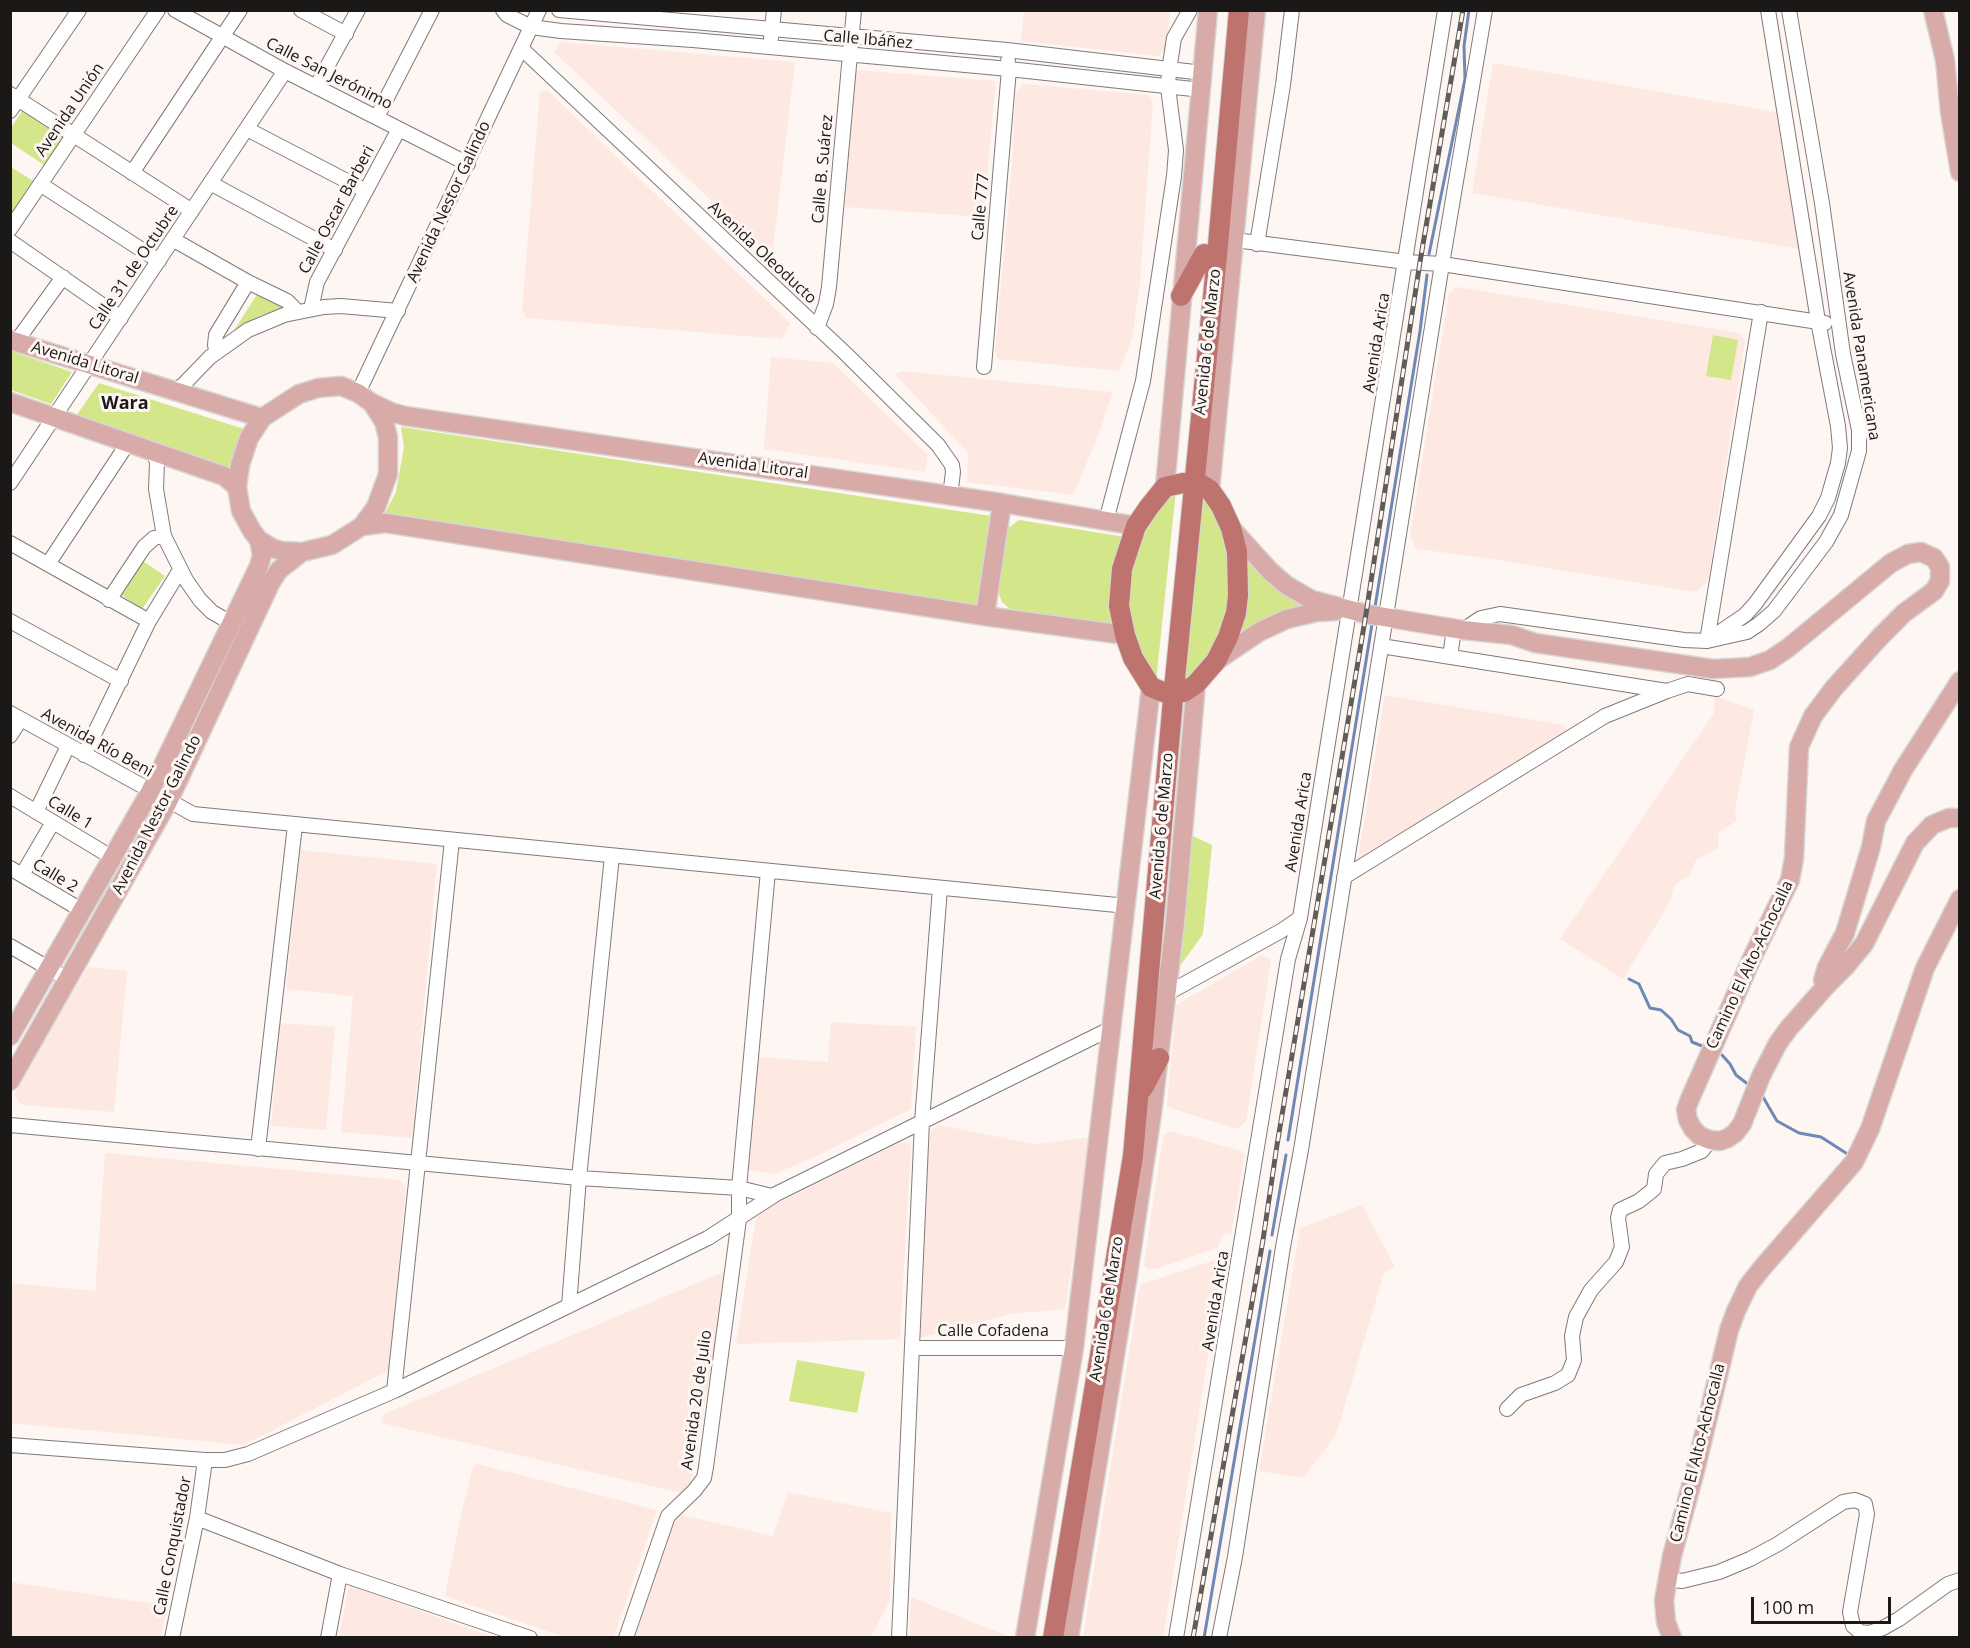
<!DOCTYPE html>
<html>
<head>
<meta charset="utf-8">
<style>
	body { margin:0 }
	#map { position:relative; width:1970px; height:1648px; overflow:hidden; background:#fdf6f3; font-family:"Open Sans",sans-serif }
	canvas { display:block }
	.frame { position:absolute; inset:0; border:12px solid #1b1918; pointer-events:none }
	.scale { position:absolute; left:1751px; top:1597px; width:140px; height:27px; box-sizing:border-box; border:3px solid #1b1918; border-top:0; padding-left:8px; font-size:18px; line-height:21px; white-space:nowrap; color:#1b1918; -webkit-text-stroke:4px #fdf6f3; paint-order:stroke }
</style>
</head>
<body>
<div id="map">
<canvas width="1970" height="1648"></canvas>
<div class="frame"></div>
<div class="scale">100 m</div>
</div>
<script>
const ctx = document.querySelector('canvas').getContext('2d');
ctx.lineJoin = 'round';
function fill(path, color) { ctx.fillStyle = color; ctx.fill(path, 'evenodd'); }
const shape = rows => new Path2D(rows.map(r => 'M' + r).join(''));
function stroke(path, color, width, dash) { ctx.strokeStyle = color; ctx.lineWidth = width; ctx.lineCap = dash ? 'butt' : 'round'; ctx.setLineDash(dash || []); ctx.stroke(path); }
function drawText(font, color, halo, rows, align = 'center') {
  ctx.font = font + ' "Open Sans",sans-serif'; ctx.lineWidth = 6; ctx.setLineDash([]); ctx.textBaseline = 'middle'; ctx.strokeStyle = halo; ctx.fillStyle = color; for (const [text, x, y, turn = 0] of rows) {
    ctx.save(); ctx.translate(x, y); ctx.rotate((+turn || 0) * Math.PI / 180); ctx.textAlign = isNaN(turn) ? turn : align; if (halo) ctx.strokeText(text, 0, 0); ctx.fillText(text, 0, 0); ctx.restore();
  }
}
fill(shape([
	[1024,11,1170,11,1167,47,1159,56,1021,41],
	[560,42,795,62,772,258,554,52],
	[1493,63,1776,112,1799,249,1472,193],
	[855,70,996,81,983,217,845,207],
	[1024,84,1149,95,1153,102,1140,282,1132,339,1119,371,998,359,995,351,1011,176,1016,92],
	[540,91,548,91,790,323,782,339,526,318,522,309],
	[1457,287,1740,333,1745,341,1708,581,1696,592,1479,557,1416,549,1410,535,1449,293],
	[771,357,833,363,928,455,925,472,764,449],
	[902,371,1113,392,1096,441,1073,495,967,482,968,453,895,374],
	[1385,695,1565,725,1567,732,1358,858],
	[1715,696,1754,710,1735,810,1737,821,1719,832,1718,848,1696,860,1690,875,1674,886,1670,902,1623,979,1560,939,1714,713],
	[300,850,437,864,412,1138,341,1132,353,996,286,989],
	[1262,955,1271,960,1246,1121,1237,1129,1167,1107,1176,1005],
	[88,967,127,971,114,1112,22,1105,14,1095,33,1058],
	[831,1022,916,1027,911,1109,819,1155,774,1174,745,1169,758,1057,828,1062],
	[280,1023,335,1027,326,1130,271,1126],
	[939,1125,1034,1144,1092,1137,1065,1309,1010,1314,920,1338,922,1237,931,1130],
	[1170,1131,1242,1151,1245,1155,1231,1235,1224,1234,1217,1248,1156,1269,1147,1269,1144,1264,1163,1137],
	[901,1142,911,1144,900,1339,736,1344,756,1218,762,1211],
	[105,1153,400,1180,406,1187,389,1370,244,1445,11,1423,11,1283,95,1291,92,1335],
	[1362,1205,1395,1267,1384,1273,1336,1435,1303,1478,1259,1471,1300,1228],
	[1224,1257,1163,1637,1083,1637,1140,1285],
	[728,1270,693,1474,685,1494,381,1423,384,1414],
	[474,1463,657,1510,614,1637,564,1637,445,1596,460,1519],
	[788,1492,891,1513,890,1600,871,1637,635,1638,677,1514,773,1536],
	[10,1582,167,1606,161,1637,11,1637],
	[349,1585,492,1637,339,1637],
	[911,1597,1010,1637,909,1637]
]), '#fde9e1');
fill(shape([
	[24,108,67,137,47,167,11,143,11,128],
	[11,167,38,184,11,226],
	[258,293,289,306,259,316,233,332],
	[1713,335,1738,340,1731,380,1706,376],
	[11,351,72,372,51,404,11,390],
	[99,383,244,429,228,468,76,416],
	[401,427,991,516,977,605,385,513,396,492,404,447],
	[1176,490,1156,682,1141,661,1128,620,1129,565,1152,512],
	[1199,492,1208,498,1227,539,1232,600,1210,656,1182,685],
	[1019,520,1125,537,1114,624,1010,609,1002,602,998,591,1008,528],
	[1244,549,1311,605,1285,611,1269,617,1233,641,1247,582,1247,568],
	[143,561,165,576,142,609,120,594],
	[1191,835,1212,845,1203,934,1180,966],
	[797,1360,865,1372,857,1413,789,1401]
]), '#d3e689');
stroke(shape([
	[1429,254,1465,79,1464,46,1469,10],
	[1375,607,1420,331,1427,275],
	[1629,979,1639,984,1650,1008,1661,1010,1671,1019,1678,1030,1690,1036,1692,1042,1702,1046],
	[1722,1055,1730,1064,1736,1075,1749,1085],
	[1763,1097,1777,1121,1799,1133,1821,1137,1849,1155],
	[1288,1140,1372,624],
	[1272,1235,1286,1155],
	[1204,1638,1270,1251]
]), '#6f89b6', 3);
const minor = shape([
	[175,10,285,71,468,164],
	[301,10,346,34],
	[503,10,507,15,531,27,561,31,693,40,1009,69,1202,90],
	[559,10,1007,50,1203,73],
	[771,38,774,10],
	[521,48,846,354,938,445,952,465,953,472,950,496],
	[316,87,358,10],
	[10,94,192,211],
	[10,111,79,10],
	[377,117,432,10],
	[247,129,366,191],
	[132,173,240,10],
	[210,183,335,250],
	[40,184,159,261],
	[10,229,158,10],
	[174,240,248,282,287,301,298,312],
	[1235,240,1406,262,1442,264,1825,323],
	[10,241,121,318],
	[1257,244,1283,85,1292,10],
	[311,309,317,282,399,129],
	[817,328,826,304,829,287,854,10],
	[16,342,63,277],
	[217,352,215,345,216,335,248,282],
	[984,367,1009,69,1008,61],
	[174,391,183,385,210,357,234,340,248,330,284,315,324,307,341,306,398,311],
	[358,393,539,10],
	[154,451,157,463,156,489,164,536,186,580,200,600,212,612,231,623],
	[10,483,285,71],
	[1106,521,1143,381,1174,176,1176,150,1168,87,1169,71,1174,38,1190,10],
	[10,543,149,621],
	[48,564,128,443],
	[109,600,144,547,154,538,164,536],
	[10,621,121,681],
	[1463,630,1481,618,1500,614,1684,640,1707,641,1747,632,1759,624,1774,611,1826,542,1841,515,1859,451,1859,430,1843,354,1822,203,1789,10],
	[1714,636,1745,615,1755,604,1819,516,1828,498,1838,463,1840,448,1838,426,1818,321,1768,10],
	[1707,641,1761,312],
	[1381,646,1667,691,1688,684,1717,689],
	[1450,657,1454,629],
	[10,713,193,814,1127,906],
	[10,736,21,719],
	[84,755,149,621,180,570],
	[10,796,113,858],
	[36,812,68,746],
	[10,868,83,911],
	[22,875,53,822],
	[1344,877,1605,716,1667,691],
	[10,946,69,980],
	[1166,994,1281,931,1300,918],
	[10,1125,579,1178,739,1188,772,1196],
	[258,1149,295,825],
	[569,1306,579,1178,612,856],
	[913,1348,1074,1348],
	[394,1391,452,840],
	[1507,1409,1521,1395,1555,1383,1568,1375,1574,1360,1572,1336,1576,1317,1591,1290,1616,1262,1622,1247,1618,1218,1620,1210,1639,1201,1654,1189,1656,1174,1665,1163,1682,1159,1702,1151,1710,1140],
	[10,1445,205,1460,225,1460,248,1454,394,1391,708,1238,776,1194,1112,1028],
	[197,1518,340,1574,530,1638],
	[1668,1579,1682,1581,1719,1572,1750,1559,1778,1544,1843,1502,1855,1500,1865,1504,1867,1514,1850,1612,1853,1626,1860,1632,1869,1633,1883,1628,1899,1619,1948,1584,1960,1580],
	[172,1638,197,1518,205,1460],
	[328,1638,340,1574],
	[626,1638,668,1516,694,1491,704,1478,706,1467,739,1219,739,1188,768,871],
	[899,1638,922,1122,940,888],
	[1176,1638,1288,959,1300,918,1445,10],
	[1219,1638,1235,1557,1283,1247,1301,1150,1442,264,1485,10]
]);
const major = shape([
	[1933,10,1945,60,1950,112,1960,172],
	[10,340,262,418],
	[341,386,358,393,372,403,384,422,388,437,388,474,376,507,362,526,332,545,302,552,282,551,272,548,259,540,252,531,241,511,237,487,240,465,249,438,262,418,299,394,318,388,341,386],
	[10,402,224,476,237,487],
	[372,403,391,412,405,416,1002,503,1136,526],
	[1165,487,1208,10],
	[1210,490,1256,10],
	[362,526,386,523,985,616,1125,635],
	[1231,528,1270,571,1286,585,1312,600,1366,614,1463,630,1512,635,1535,643,1713,669,1750,667,1770,660,1788,648,1891,563,1908,554,1921,552,1934,558,1940,567,1940,581,1934,591,1904,613,1880,637,1834,688,1813,716,1799,747,1794,858,1790,880,1752,958,1689,1101,1686,1110,1688,1120,1693,1129,1700,1136,1710,1140,1720,1141,1728,1138,1735,1133,1742,1124,1761,1076,1778,1043,1789,1028,1826,986,1845,967,1864,944,1915,843,1932,825,1949,818,1960,818],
	[985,616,1002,503],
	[1216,661,1259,632,1287,619,1317,612,1336,611],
	[1826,986,1823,980,1827,967,1845,933,1871,847,1876,821,1903,770,1960,681],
	[10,1036,150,792,259,566,262,555,259,540],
	[10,1081,168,802,271,582,279,570,302,552],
	[1025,1638,1074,1348,1151,687],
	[1069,1638,1127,1281,1152,1113,1175,923,1196,684],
	[1672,1638,1666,1622,1664,1600,1672,1556,1695,1471,1729,1330,1736,1311,1748,1286,1762,1268,1854,1162,1870,1129,1925,968,1960,899]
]);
const highway = shape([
	[1181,296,1204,254],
	[1183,483,1202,485,1210,490,1221,506,1231,528,1237,552,1238,595,1236,613,1228,637,1216,661,1196,684,1184,692,1163,692,1151,687,1133,658,1125,635,1119,606,1122,569,1136,526,1149,507,1165,487,1183,483],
	[1143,1088,1159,1058],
	[1053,1638,1133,1156,1173,699,1217,256,1239,10]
]);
stroke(minor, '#817a78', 16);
stroke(major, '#d6d6d5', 21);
stroke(highway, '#d6d6d5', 22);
stroke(minor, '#fff', 14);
stroke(major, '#d8aba9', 18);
stroke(highway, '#be736f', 20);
const rail = shape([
	[1193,1638,1263,1240,1277,1145,1366,614,1420,262,1463,10]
]);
stroke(rail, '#5f5c5a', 5);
stroke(rail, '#fdf6f3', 3, [9]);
drawText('16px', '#1b1918', '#fdf6f3', [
	["Calle Ibáñez",868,40,5],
	["Calle San Jerónimo",329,74,27],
	["Avenida Unión",70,110,-56],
	["Calle B. Suárez",823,169,-85],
	["Avenida Nestor Galindo",449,202,-65],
	["Calle 777",981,207,-85],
	["Calle Oscar Barberi",337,210,-62],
	["Avenida Oleoducto",762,253,43],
	["Calle 31 de Octubre",134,268,-56],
	["Avenida 6 de Marzo",1208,342,-84],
	["Avenida Arica",1377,343,-81],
	["Avenida Panamericana",1861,356,81],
	["Avenida Litoral",85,363,17],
	["Avenida Litoral",753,466,8],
	["Avenida Río Beni",97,743,29],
	["Calle 1",70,813,31],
	["Avenida Nestor Galindo",157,815,-63],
	["Avenida Arica",1299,822,-81],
	["Avenida 6 de Marzo",1162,826,-85],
	["Calle 2",55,876,31],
	["Camino El Alto-Achocalla",1750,965,-65],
	["Avenida Arica",1216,1301,-81],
	["Avenida 6 de Marzo",1107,1309,-81],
	["Calle Cofadena",993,1331],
	["Avenida 20 de Julio",697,1400,-82],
	["Camino El Alto-Achocalla",1698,1453,-76],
	["Calle Conquistador",173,1546,-79]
]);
drawText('bold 18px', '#1b1918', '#fdf6f3', [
	["Wara",125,404]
]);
</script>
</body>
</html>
